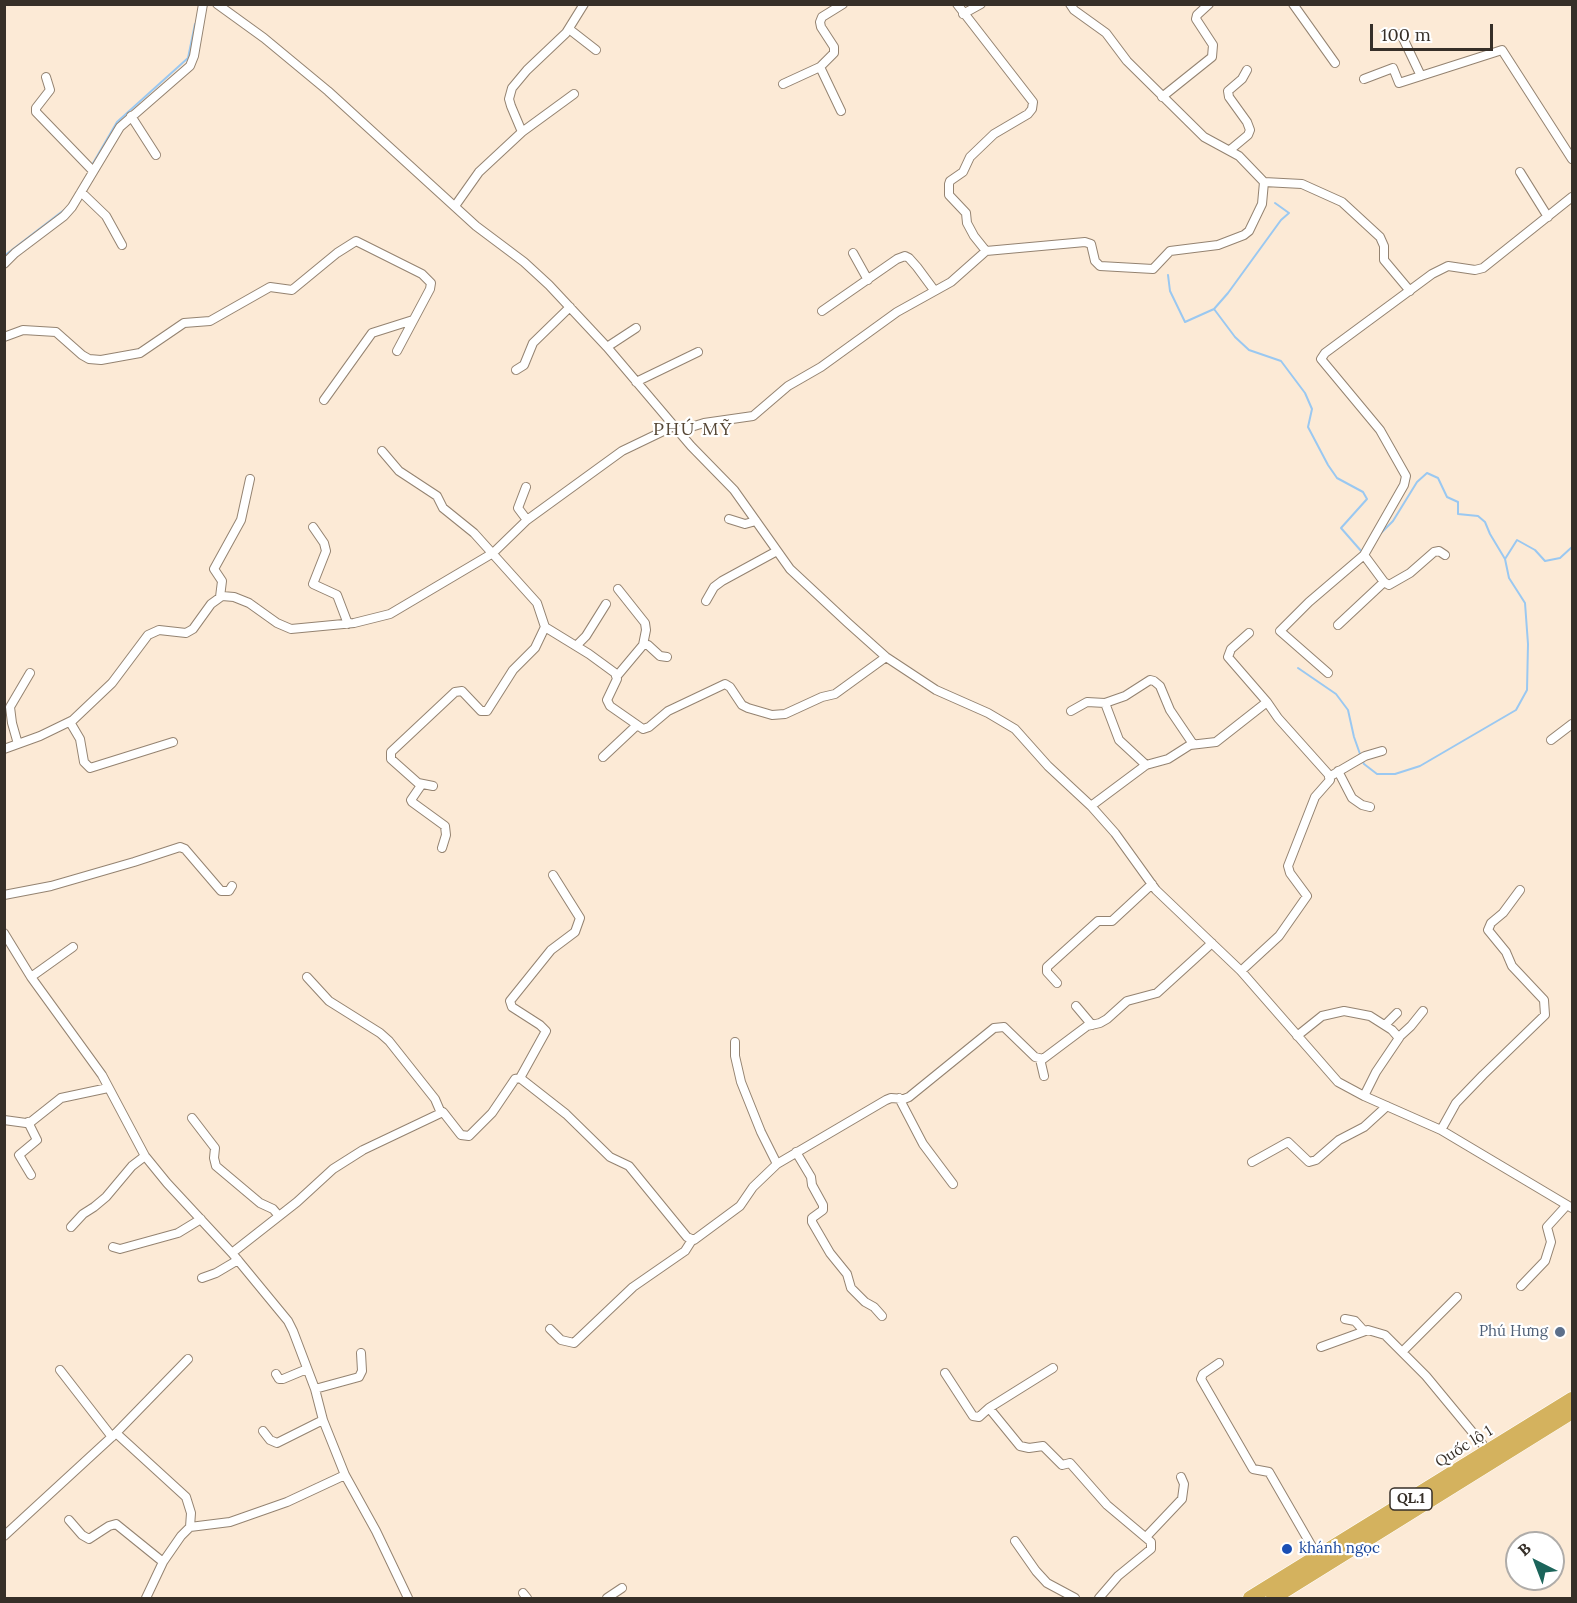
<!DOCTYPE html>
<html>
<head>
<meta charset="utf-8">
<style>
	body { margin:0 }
	#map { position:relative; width:1577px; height:1603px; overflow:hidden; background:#fcead6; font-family:Lora,serif }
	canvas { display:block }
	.frame { position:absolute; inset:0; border:6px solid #362f28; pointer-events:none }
	.north { position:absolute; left:1505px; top:1531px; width:60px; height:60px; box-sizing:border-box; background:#fff; border:2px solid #afaca9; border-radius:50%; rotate:318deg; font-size:16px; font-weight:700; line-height:24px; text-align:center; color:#362f28 }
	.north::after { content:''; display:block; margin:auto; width:21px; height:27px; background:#1c655b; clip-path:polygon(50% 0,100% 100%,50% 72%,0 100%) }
	.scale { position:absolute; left:1370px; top:24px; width:123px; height:27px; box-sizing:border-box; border:3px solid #362f28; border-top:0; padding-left:8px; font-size:18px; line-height:21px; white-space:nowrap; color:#362f28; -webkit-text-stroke:4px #fff; paint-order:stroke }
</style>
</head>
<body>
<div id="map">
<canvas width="1577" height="1603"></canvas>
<div class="frame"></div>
<div class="north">B</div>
<div class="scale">100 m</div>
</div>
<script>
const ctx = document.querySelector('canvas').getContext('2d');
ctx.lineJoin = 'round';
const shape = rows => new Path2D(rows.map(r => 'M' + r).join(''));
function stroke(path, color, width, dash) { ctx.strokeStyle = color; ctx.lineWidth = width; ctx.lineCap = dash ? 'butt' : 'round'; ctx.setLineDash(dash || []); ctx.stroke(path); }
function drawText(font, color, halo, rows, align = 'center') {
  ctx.font = font + ' Lora,serif'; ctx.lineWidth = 4.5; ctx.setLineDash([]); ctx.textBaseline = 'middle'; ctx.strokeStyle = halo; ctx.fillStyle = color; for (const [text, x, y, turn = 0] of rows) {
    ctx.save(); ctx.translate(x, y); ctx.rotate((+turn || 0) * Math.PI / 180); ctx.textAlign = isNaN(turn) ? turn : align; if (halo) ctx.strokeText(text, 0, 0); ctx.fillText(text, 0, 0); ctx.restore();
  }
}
stroke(shape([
	[92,165,117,122,188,58,195,24],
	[4,256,64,210],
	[1168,275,1170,291,1185,322,1214,309,1228,293,1281,220,1289,213,1275,203],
	[1214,309,1235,337,1249,350,1281,361,1305,393,1312,409,1308,427,1328,465,1337,478,1363,492,1367,499,1341,528,1362,552],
	[1381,533,1393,521,1417,482,1427,473,1438,478,1447,497,1458,502,1458,514,1478,516,1485,522,1490,534,1505,559],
	[1298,668,1336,694,1348,710,1354,737,1360,754],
	[1362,760,1364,764,1377,774,1395,774,1420,766,1516,710,1527,690,1528,644,1525,603,1509,578,1505,559,1517,540,1535,550,1545,561,1560,558,1572,547]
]), '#9ac8f1', 2);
const minor = shape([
	[217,4,264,38,328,91,476,226,524,262,549,285,607,347,691,446,734,490,790,569,848,623,886,657,936,690,988,713,1015,729,1048,766,1091,806,1115,833,1156,890,1241,971,1338,1082,1364,1096,1441,1130,1572,1208],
	[957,4,1033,102,1032,109,1028,114,994,134,970,157,963,172,950,181,949,184,949,195,966,213,967,223,974,236,986,251],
	[1070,4,1074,10,1106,33,1127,61,1204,137,1239,156,1264,182,1302,184,1342,202,1380,237,1384,246,1384,260,1410,291],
	[1293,4,1335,63],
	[963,14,981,4],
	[569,29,596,50],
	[1401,34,1421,76],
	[820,67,841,111],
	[46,77,50,90,36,108,36,112,93,171],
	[1364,79,1393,68,1399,83,1502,50,1572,159],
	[783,84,820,67,834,53,834,47,821,27,820,22,822,17,843,4],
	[1162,97,1212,57,1213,45,1196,19,1197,15,1209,4],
	[131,116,156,155],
	[522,132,574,94],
	[1230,150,1248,135,1250,130,1247,122,1229,97,1228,91,1242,79,1247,70],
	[1520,172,1548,217],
	[81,192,106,216,122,245],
	[455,206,479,172,522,132,511,106,509,99,512,88,527,70,566,33,584,4],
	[853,253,868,280],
	[4,264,15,253,64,216,72,207,120,127,190,66,194,56,203,4],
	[822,311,897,259,905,256,909,258,917,267,934,290],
	[4,337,23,330,56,332,82,355,89,359,101,360,140,353,184,323,210,321,270,287,292,290,337,253,356,241,422,274,431,283,430,289,397,351],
	[607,347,636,328],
	[516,370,524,365,533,343,570,307],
	[636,382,698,352],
	[324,400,372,333,413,320],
	[678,431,704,423,753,416,788,386,821,367,897,312,951,282,986,251,1085,242,1091,244,1095,261,1100,266,1153,269,1170,251,1218,245,1244,235,1249,231,1262,204,1264,182],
	[382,451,399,471,437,496,443,508,474,533,537,603,545,627,535,648,513,670,487,711,481,711,462,691,455,692,391,752,391,759,418,783,433,786],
	[526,487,518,508,527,520],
	[729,519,745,524,756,521],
	[313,527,324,543,326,551,313,584,337,595,348,624],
	[1445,555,1439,551,1434,552,1410,573,1389,585,1384,582,1364,555,1404,485,1406,476,1380,430,1321,359,1325,353,1432,274,1448,266,1475,270,1483,268,1572,197],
	[618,589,645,623,646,630,643,645],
	[220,597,222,581,214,569,241,520,250,479],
	[706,601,714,587,722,581,777,551],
	[1338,625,1384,582],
	[545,627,589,654,615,673,617,679,607,700,610,706,643,729,649,727,668,711,725,684,730,687,742,705,748,708,772,715,785,714,822,697,835,694,886,657],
	[1249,633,1231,649,1228,657,1267,702],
	[576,646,586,636,606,604],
	[1328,673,1280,631,1309,602,1364,555],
	[617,676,643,645,648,645,660,656,667,657],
	[1105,703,1119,740,1146,765],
	[1071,711,1087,702,1105,703,1125,696,1150,680,1154,681,1160,686,1170,710,1193,744],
	[70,722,80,739,84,762,90,768,173,742],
	[1551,740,1572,724],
	[18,744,12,723,10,707,30,673],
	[4,749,40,736,73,720,112,683,148,635,159,630,186,633,193,629,211,604,222,596,234,597,249,603,277,623,291,629,354,623,390,614,493,553,527,520,622,451,674,426],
	[603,757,636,726],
	[1338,771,1352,798,1362,805,1370,807],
	[1329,777,1365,756,1382,751],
	[422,784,411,800,412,802,445,826,446,835,442,848],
	[1091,806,1146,765,1168,759,1190,745,1216,742,1267,702,1278,718,1329,775,1330,780,1315,797,1288,866,1290,873,1307,896,1279,936,1241,971],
	[4,895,51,886,134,862,180,847,185,849,221,891,229,891,232,886],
	[4,933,31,977,102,1075,145,1156,167,1183,232,1253,288,1321,293,1331,315,1389,323,1420,345,1475,376,1531,408,1598],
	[31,977,73,947],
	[307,977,329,1001,380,1033,389,1041,435,1099,441,1113],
	[1057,983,1047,972,1047,967,1098,921,1112,921,1152,884],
	[1076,1006,1092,1025],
	[1385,1025,1397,1013],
	[1297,1036,1322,1016,1344,1011,1370,1016,1392,1030,1399,1038,1376,1072,1364,1096],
	[1399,1037,1411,1026,1423,1011],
	[735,1042,735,1056,741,1082,761,1132,777,1164],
	[1040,1059,1044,1076],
	[520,1078,546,1031,540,1025,512,1007,510,1001,551,950,575,932,580,918,553,875],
	[899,1098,923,1144,953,1184],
	[192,1118,215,1148,214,1158,216,1166,260,1203,273,1209,279,1216],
	[4,1120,26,1123,32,1121,61,1098,108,1088],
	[28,1122,37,1140,19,1155,31,1175],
	[1441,1130,1456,1103,1483,1075,1545,1015,1544,1000,1512,966,1506,952,1488,930,1491,923,1503,913,1520,890],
	[796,1152,811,1177,812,1185,823,1205,823,1210,812,1218,812,1222,830,1253,847,1274,851,1288,865,1302,874,1307,882,1316],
	[1252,1162,1288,1142,1309,1162,1316,1160,1339,1140,1364,1127,1387,1106],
	[71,1227,83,1214,94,1207,106,1197,132,1166,145,1156],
	[113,1247,120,1249,178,1233,201,1219],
	[232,1253,297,1202,333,1169,363,1150,443,1112,461,1135,469,1136,492,1113,515,1079,520,1078,566,1114,610,1157,629,1166,687,1237,694,1240,740,1206,753,1187,777,1164,886,1100,891,1098,904,1099,909,1097,994,1028,1004,1027,1035,1057,1043,1059,1087,1026,1100,1023,1107,1019,1127,1001,1157,993,1212,943],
	[202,1278,216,1273,238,1260],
	[1521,1286,1545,1261,1551,1242,1547,1227,1567,1205],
	[1345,1319,1355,1321,1364,1331],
	[550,1329,561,1340,574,1343,633,1287,685,1251,692,1240],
	[1321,1347,1368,1330,1385,1335,1426,1376,1488,1451],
	[1403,1351,1457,1297],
	[1219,1363,1203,1374,1201,1379,1253,1469,1269,1472,1318,1557],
	[60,1370,112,1437],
	[945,1373,973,1416,979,1417,989,1408,1020,1446,1029,1448,1043,1446,1062,1465,1070,1463,1107,1505,1151,1542,1151,1549,1118,1576,1099,1598],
	[276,1374,279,1379,283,1379,307,1369],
	[315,1389,359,1377,362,1371,361,1353],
	[989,1408,1053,1368],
	[263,1431,270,1440,277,1443,323,1420],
	[116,1433,186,1497,191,1513,190,1527,181,1536,163,1562,146,1598],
	[69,1520,82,1535,89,1539,109,1526,116,1524,163,1562],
	[190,1527,230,1522,287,1502,345,1475],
	[4,1536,116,1433,188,1359],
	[1146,1537,1182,1499,1184,1484,1181,1477],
	[1015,1541,1036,1571,1047,1583,1075,1598],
	[523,1593,527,1598],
	[607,1598,622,1588]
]);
const trunk = shape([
	[1250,1598,1572,1399],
	[1273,1598,1572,1412]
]);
stroke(minor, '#948371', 10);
stroke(trunk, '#fff', 15);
stroke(minor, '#fff', 8);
stroke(trunk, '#d4b25e', 14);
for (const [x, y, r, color] of [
	[1560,1332,6,"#5c6f8a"],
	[1287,1549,6,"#1a4fb4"]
]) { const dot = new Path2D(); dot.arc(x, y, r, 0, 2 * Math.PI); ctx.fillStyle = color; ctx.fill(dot); stroke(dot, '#fff', 2); }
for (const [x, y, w] of [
	[1411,1499,42]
]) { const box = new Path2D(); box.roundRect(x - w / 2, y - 11, w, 22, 4.5); ctx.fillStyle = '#fff'; ctx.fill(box); stroke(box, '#362f28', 1.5); }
drawText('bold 14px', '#362f28', null, [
	["QL.1",1411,1499]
]);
drawText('15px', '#4e5e75', '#fff', [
	["Phú Hưng",1548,1332]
], 'right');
drawText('15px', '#362f28', '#fff', [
	["Quốc lộ 1",1464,1447,-32]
]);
drawText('15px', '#164399', '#fff', [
	["khánh ngọc",1299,1549]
], 'left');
ctx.letterSpacing = '1.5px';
drawText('18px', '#564736', '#fff', [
	["PHÚ MỸ",693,430]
]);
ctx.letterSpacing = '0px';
</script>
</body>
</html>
